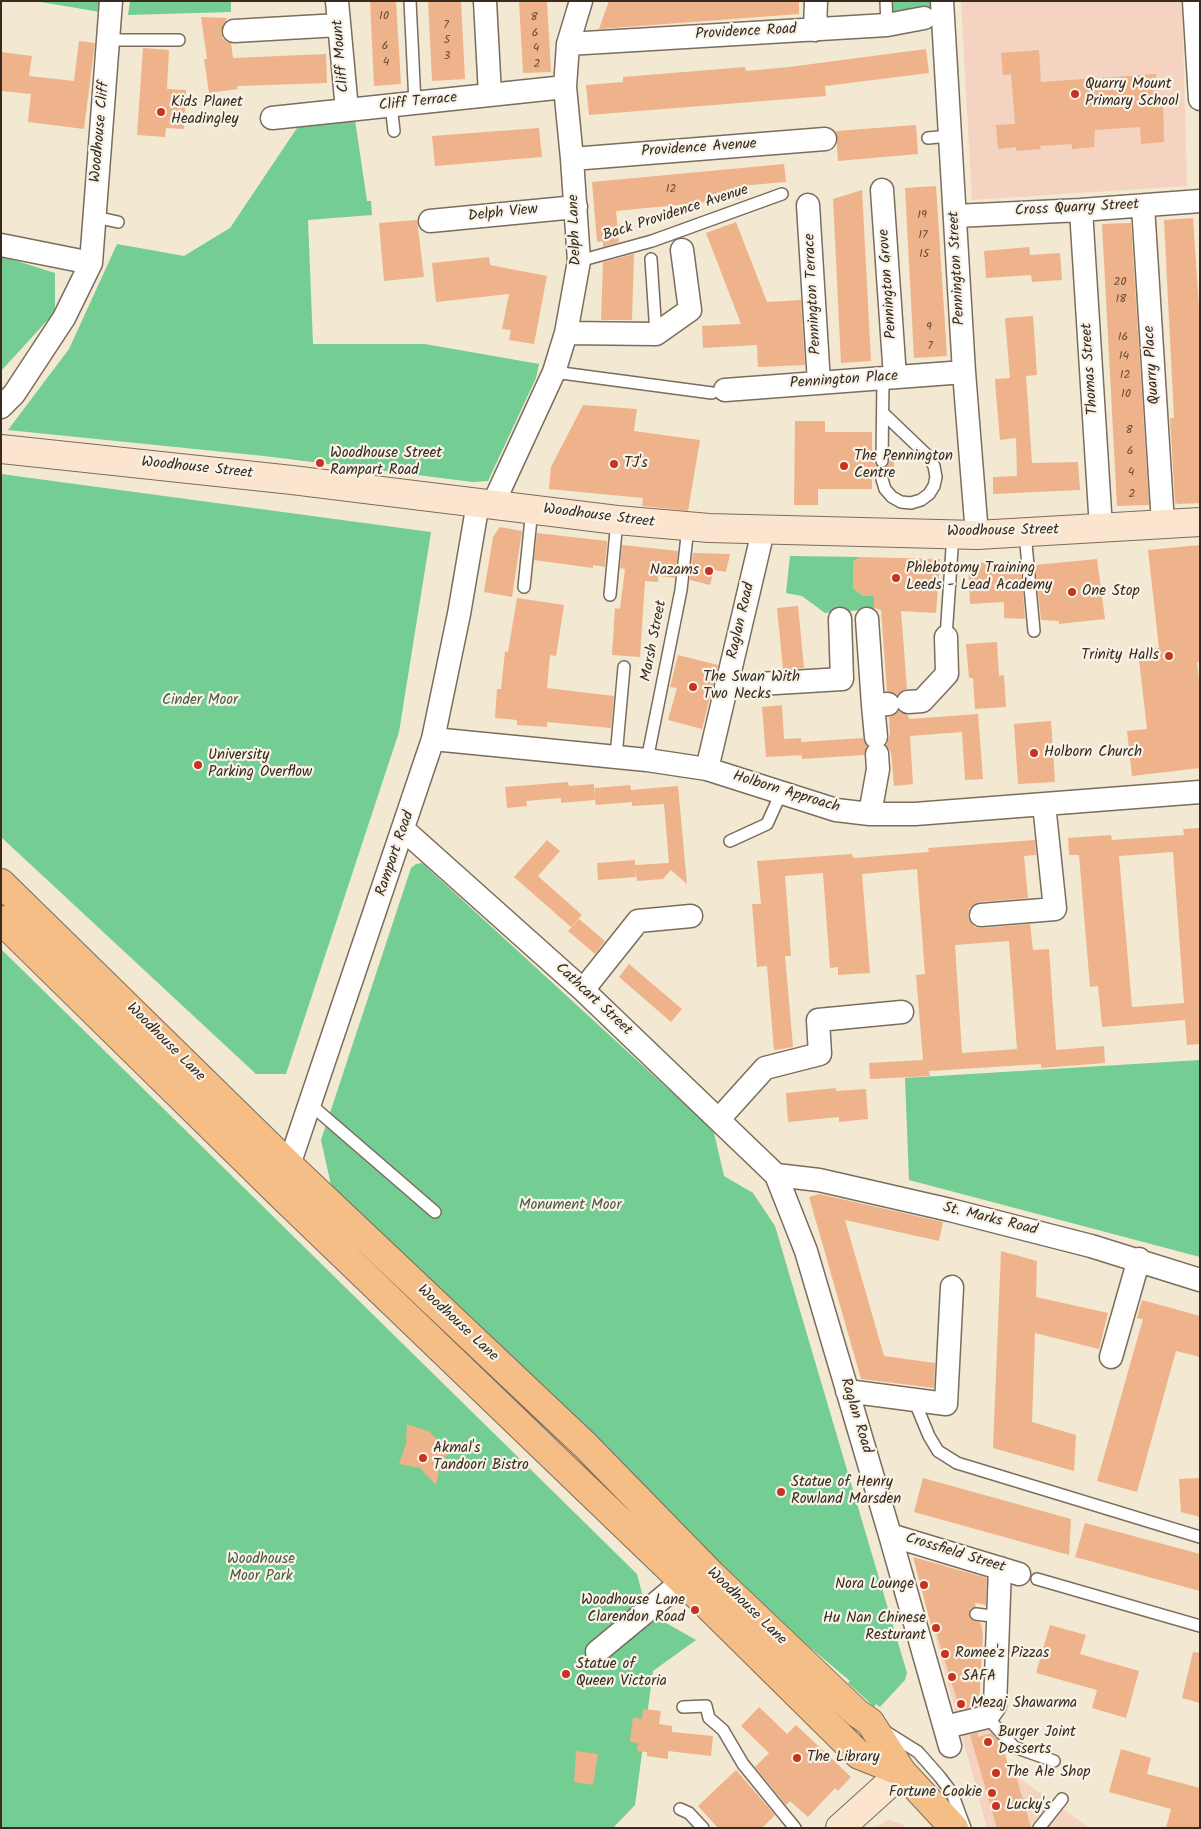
<!DOCTYPE html>
<html>
<head>
<meta charset="utf-8">
<style>
	body { margin:0 }
	#map { position:relative; width:1201px; height:1829px; overflow:hidden; background:#f3e8d1; font-family:Kalam,sans-serif }
	canvas { display:block }
	.frame { position:absolute; inset:0; border:2px solid #3b2a1e; pointer-events:none }
</style>
</head>
<body>
<div id="map">
<canvas width="1201" height="1829"></canvas>
<div class="frame"></div>
</div>
<script>
const ctx = document.querySelector('canvas').getContext('2d');
ctx.lineJoin = 'round';
function fill(path, color) { ctx.fillStyle = color; ctx.fill(path, 'evenodd'); }
const shape = rows => new Path2D(rows.map(r => 'M' + r).join(''));
function stroke(path, color, width, dash) { ctx.strokeStyle = color; ctx.lineWidth = width; ctx.lineCap = dash ? 'butt' : 'round'; ctx.setLineDash(dash || []); ctx.stroke(path); }
function drawText(font, color, halo, rows, align = 'center') {
  ctx.font = font + ' Kalam,sans-serif'; ctx.lineWidth = 4.5; ctx.setLineDash([]); ctx.textBaseline = 'middle'; ctx.strokeStyle = halo; ctx.fillStyle = color; for (const [text, x, y, turn = 0] of rows) {
    ctx.save(); ctx.translate(x, y); ctx.rotate((+turn || 0) * Math.PI / 180); ctx.textAlign = isNaN(turn) ? turn : align; if (halo) ctx.strokeText(text, 0, 0); ctx.fillText(text, 0, 0); ctx.restore();
  }
}
fill(shape([
	[961,1,1182,1,1187,186,972,200],
	[914,1559,945,1565,962,1624,983,1623,979,1708,998,1731,1012,1777,1016,1776,1090,1828,987,1828],
	[888,1820,902,1824,906,1828,875,1828]
]), '#f4d3c0');
fill(shape([
	[35,1,99,1,100,12],
	[130,1,231,1,231,12,128,15],
	[886,1,942,1,942,15,887,25],
	[355,120,367,201,371,201,372,215,308,220,313,344,425,344,539,364,536,378,488,481,473,482,264,456,8,430,69,349,117,244,184,256,230,228,301,122],
	[1,256,55,273,55,312,1,371],
	[1,474,431,532,399,732,286,1074,256,1074,1,837],
	[790,556,860,557,853,562,853,588,863,596,874,596,874,609,825,613,802,596,786,593],
	[422,863,703,1121,714,1133,724,1176,753,1193,775,1226,907,1673,905,1680,880,1707,876,1704,874,1707,869,1702,848,1683,850,1681,800,1639,649,1496,331,1185,321,1140,411,868,416,864],
	[1,949,637,1574,647,1612,696,1640,653,1671,635,1805,613,1828,1,1828],
	[1200,1060,1200,1257,909,1180,905,1078]
]), '#74cd93');
fill(shape([
	[370,1,396,1,401,84,374,86],
	[428,1,461,1,465,79,432,81],
	[519,1,547,1,551,72,523,73],
	[609,1,799,1,799,14,599,29],
	[201,17,227,18,221,32,223,39,231,43,233,58,326,54,327,83,237,86,238,89,209,93,204,59,207,59],
	[79,41,95,43,84,129,28,122,31,94,1,91,1,52,32,56,29,76,74,81],
	[143,48,169,50,167,89,186,90,184,129,166,128,165,137,137,135],
	[926,49,929,73,825,86,826,96,589,115,586,85,623,82,623,77,745,67,746,71,789,67],
	[1039,50,1041,82,1156,74,1158,99,1163,99,1164,142,1141,144,1140,127,1095,130,1094,147,1072,149,1072,144,1040,146,1041,149,1016,151,1016,147,998,149,996,125,1015,124,1011,74,1003,75,1001,53],
	[916,125,918,154,838,161,836,131],
	[539,128,542,157,435,166,432,136],
	[784,164,786,182,739,186,740,199,616,211,619,242,603,247,603,241,597,242,592,182],
	[936,186,947,356,914,358,905,188],
	[862,190,871,361,841,363,833,199],
	[1193,218,1200,323,1200,503,1179,504,1175,503,1170,418,1174,418,1164,220],
	[417,220,424,277,384,281,379,223],
	[736,222,767,302,801,300,805,365,758,367,757,345,703,348,702,326,741,324,706,233],
	[1131,223,1149,505,1117,506,1102,224],
	[1029,247,1030,255,1060,253,1062,280,1032,282,1031,275,986,278,984,251],
	[634,254,632,320,601,320,603,262],
	[489,257,490,265,547,276,534,344,509,340,511,330,502,329,509,294,436,302,432,263],
	[1033,316,1037,375,1026,376,1032,463,1078,462,1080,490,993,494,993,477,1017,476,1016,438,1000,440,996,394,995,379,1010,378,1005,318],
	[583,405,637,409,634,431,700,440,688,511,642,506,643,498,549,489,551,467],
	[795,421,825,421,825,432,872,432,872,461,878,467,882,468,888,465,890,461,894,461,894,479,890,479,887,473,880,472,875,479,872,479,872,489,818,489,818,505,794,505],
	[500,527,522,531,512,597,484,592,493,537],
	[537,533,607,541,605,567,593,565,593,568,534,560],
	[622,545,678,551,675,578,658,576,658,582,645,581,640,657,612,655,615,608,620,609,625,569,620,568],
	[1200,545,1200,662,1197,662,1200,691,1200,768,1132,776,1127,731,1147,729,1138,651,1159,648,1148,550],
	[693,553,730,554,726,572,714,570,710,585,690,580],
	[860,557,940,559,936,613,901,611,907,689,897,695,887,691,881,610,874,608,874,596,863,596,853,588,853,562],
	[1097,559,1105,619,1059,624,1059,621,1041,620,1035,565],
	[1016,562,1016,567,1021,566,1025,619,1004,618,1004,602,970,604,968,563],
	[517,598,564,605,556,656,550,655,547,688,614,696,611,728,547,722,547,727,517,725,517,720,495,718,497,689,501,689,505,651,508,652],
	[798,606,804,668,783,669,777,608],
	[997,642,999,676,1004,675,1006,707,975,709,973,678,969,678,966,644],
	[678,655,718,665,702,729,668,720,677,688,670,687],
	[782,705,784,739,801,738,801,742,863,738,867,746,864,755,802,759,801,748,802,755,766,757,762,707],
	[899,711,908,715,909,719,978,714,983,779,965,780,962,732,910,736,913,784,894,786,891,752,886,745,890,736,889,717],
	[1051,721,1055,782,1018,784,1014,724],
	[568,782,569,786,594,784,595,798,595,788,630,785,631,790,678,786,687,884,671,870,663,879,637,881,635,867,636,877,598,880,597,863,635,860,635,865,669,863,664,804,632,806,632,802,596,805,595,800,561,803,561,798,526,801,527,806,507,808,505,787],
	[1200,828,1200,1044,1187,1045,1185,1020,1102,1027,1098,986,1090,987,1079,855,1069,855,1068,838,1111,835,1112,840,1184,835,1183,829],
	[1173,852,1184,1003,1132,1007,1119,856],
	[547,840,560,851,538,876,582,915,571,927,514,877],
	[1035,840,1036,855,1024,856,1028,898,979,902,969,909,968,917,975,927,982,928,1030,924,1033,950,1049,949,1056,1050,1104,1046,1105,1063,1041,1068,1041,1064,929,1071,930,1076,870,1079,869,1063,923,1060,916,975,925,974,917,869,862,874,870,973,838,975,838,967,830,968,823,873,785,876,791,956,785,956,793,1047,774,1050,767,966,757,967,752,904,761,904,757,861,852,854,853,858,929,852,928,848],
	[1009,941,1017,1049,962,1053,955,945],
	[579,919,605,941,595,954,568,931],
	[629,964,682,1009,671,1022,619,977],
	[836,1088,836,1091,866,1089,868,1119,839,1122,839,1117,788,1122,786,1093],
	[819,1194,943,1222,939,1241,845,1220,884,1356,935,1363,934,1388,861,1379,809,1197],
	[1001,1251,1037,1261,1036,1297,1108,1313,1099,1349,1035,1333,1032,1422,1076,1435,1074,1471,993,1448],
	[1142,1300,1200,1316,1200,1357,1176,1351,1137,1492,1097,1481,1143,1319,1137,1318],
	[407,1424,430,1432,449,1452,440,1465,436,1485,420,1468,399,1464,406,1444],
	[923,1478,1071,1519,1069,1555,914,1512],
	[1200,1478,1200,1517,1181,1512,1179,1479],
	[1085,1523,1200,1554,1200,1591,1075,1557],
	[913,1557,987,1578,986,1605,975,1603,976,1607,970,1609,969,1614,972,1620,980,1622,983,1634,979,1705,960,1710,936,1632,933,1633],
	[1050,1625,1086,1635,1080,1654,1139,1671,1126,1718,1092,1708,1097,1690,1036,1673],
	[1193,1652,1200,1653,1200,1703,1182,1698],
	[759,1707,787,1734,796,1725,851,1777,838,1791,835,1788,808,1817,790,1801,786,1805,755,1767,769,1753,741,1726],
	[643,1709,661,1711,659,1724,672,1726,672,1732,713,1736,711,1756,668,1751,668,1759,647,1756,647,1752,637,1751,638,1743,630,1742,633,1717,642,1719],
	[978,1733,978,1737,991,1733,1002,1745,1012,1778,1016,1776,1031,1828,997,1828,970,1735],
	[1121,1749,1151,1758,1147,1774,1200,1788,1200,1828,1166,1828,1171,1809,1109,1792],
	[576,1751,598,1754,593,1785,574,1782],
	[736,1770,775,1815,762,1828,718,1828,698,1806]
]), '#eeb38a');
const lane = shape([
	[410,1,415,103],
	[886,1,887,25],
	[109,40,179,40],
	[391,105,394,131],
	[928,138,949,136],
	[95,217,118,222],
	[651,259,656,334],
	[579,261,652,241,782,194],
	[554,372,712,393],
	[882,461,883,378],
	[882,479,885,489,892,497,901,502,911,503,921,500,929,494,934,486,936,477,934,466,928,456,883,413],
	[1025,533,1034,631],
	[524,587,532,509],
	[610,595,617,520],
	[946,637,953,534],
	[616,757,624,667],
	[647,760,681,590,688,527],
	[730,841,767,824,781,793],
	[310,1104,435,1212],
	[914,1400,929,1436,938,1451,957,1463,1200,1537],
	[1037,1579,1200,1626],
	[976,1614,999,1617],
	[683,1707,706,1706,709,1718,723,1730,743,1764,795,1828],
	[987,1717,1014,1747,1054,1761],
	[886,1732,918,1752,940,1777,952,1793,965,1828],
	[680,1809,689,1813,703,1828],
	[1039,1828,1062,1799]
]);
const street = shape([
	[337,1,347,110],
	[485,1,490,95],
	[942,1,964,372,977,535],
	[1194,1,1200,99],
	[815,30,816,1],
	[234,31,339,25],
	[568,44,887,25,924,18],
	[272,118,565,87],
	[572,159,825,139],
	[882,190,895,377],
	[808,205,819,383],
	[1143,206,1163,524],
	[1081,210,1101,528],
	[955,216,1081,210,1200,201],
	[430,221,576,207],
	[1,245,91,263],
	[566,333,656,334,690,310,682,250],
	[725,390,964,372],
	[1,407,14,394,64,318,91,263,111,1],
	[493,504,554,372,566,333,579,261,572,159,565,87,568,44,581,1],
	[867,619,873,705],
	[726,686,842,679,840,619],
	[908,702,922,701,947,674,946,637],
	[876,737,873,705,888,704],
	[433,739,647,760,707,769,836,810,870,814,915,814,1200,792],
	[707,769,763,531],
	[870,814,878,769,877,754],
	[404,830,583,990,776,1175,806,1251,890,1535,950,1746],
	[981,915,1055,909,1044,804],
	[583,990,638,921,691,916],
	[719,1119,765,1068,820,1054,818,1020,902,1012],
	[776,1175,819,1180,950,1210,1091,1246,1200,1280],
	[286,1179,289,1165,433,739,459,614,478,503],
	[1111,1357,1139,1259],
	[847,1391,946,1404,952,1287],
	[890,1535,1019,1574],
	[597,1652,683,1581],
	[945,1727,987,1717,995,1706,1000,1568]
]);
const secondary = shape([
	[1,449,292,480,617,520,709,528,977,535,1200,522],
	[840,1828,902,1772]
]);
const highway = shape([
	[1,883,289,1165,586,1446,712,1575,857,1713,870,1722,902,1772,954,1828],
	[1,920,283,1197,701,1599,859,1755,902,1772]
]);
stroke(lane, '#7b6c5d', 14);
stroke(street, '#7b6c5d', 25);
stroke(secondary, '#7b6c5d', 30);
stroke(highway, '#7b6c5d', 30);
stroke(lane, '#fff', 11);
stroke(street, '#fff', 22);
stroke(secondary, '#fbe5cf', 28);
stroke(highway, '#f6be87', 28);
for (const [x, y, r, color] of [
	[1075,94,5,"#c8321e"],
	[161,112,5,"#c8321e"],
	[320,463,5,"#c8321e"],
	[614,464,5,"#c8321e"],
	[844,466,5,"#c8321e"],
	[709,571,5,"#c8321e"],
	[896,578,5,"#c8321e"],
	[1072,592,5,"#c8321e"],
	[1169,656,5,"#c8321e"],
	[693,687,5,"#c8321e"],
	[1034,753,5,"#c8321e"],
	[198,765,5,"#c8321e"],
	[423,1458,5,"#c8321e"],
	[781,1492,5,"#c8321e"],
	[924,1585,5,"#c8321e"],
	[695,1610,5,"#c8321e"],
	[936,1628,5,"#c8321e"],
	[945,1654,5,"#c8321e"],
	[566,1674,5,"#c8321e"],
	[952,1677,5,"#c8321e"],
	[961,1704,5,"#c8321e"],
	[988,1742,5,"#c8321e"],
	[797,1758,5,"#c8321e"],
	[996,1773,5,"#c8321e"],
	[992,1793,5,"#c8321e"],
	[996,1806,5,"#c8321e"]
]) { const dot = new Path2D(); dot.arc(x, y, r, 0, 2 * Math.PI); ctx.fillStyle = color; ctx.fill(dot); stroke(dot, '#f7f3e8', 2); }
drawText('12px', '#684c39', null, [
	["10",384,17],
	["8",534,18],
	["7",446,26],
	["6",535,34],
	["5",447,41],
	["6",385,47],
	["4",536,49],
	["3",447,57],
	["4",386,63],
	["2",537,65],
	["12",671,190],
	["19",922,216],
	["17",923,236],
	["15",924,255],
	["20",1120,283],
	["18",1121,300],
	["9",929,328],
	["16",1123,338],
	["7",930,347],
	["14",1124,357],
	["12",1125,376],
	["10",1126,395],
	["8",1129,431],
	["6",1130,452],
	["4",1131,473],
	["2",1132,495]
]);
drawText('15px', '#3b2a1e', '#f7f3e8', [
	["Providence Road",746,33,-3],
	["Cliff Mount",342,56,-95],
	["Cliff Terrace",418,103,-6],
	["Woodhouse Cliff",101,132,-85],
	["Providence Avenue",699,149,-4],
	["Cross Quarry Street",1077,209,-3],
	["Delph View",503,214,-6],
	["Back Providence Avenue",676,214,-18],
	["Delph Lane",576,230,-92],
	["Pennington Street",958,268,-93],
	["Pennington Grove",889,284,-94],
	["Pennington Terrace",814,294,-93],
	["Quarry Place",1153,365,-94],
	["Thomas Street",1091,369,-94],
	["Pennington Place",844,381,-4],
	["Woodhouse Street",197,469,6],
	["Woodhouse Street",599,517,7],
	["Woodhouse Street",1003,532,-1],
	["Raglan Road",742,621,-77],
	["Marsh Street",655,641,-79],
	["Holborn Approach",786,793,17],
	["Rampart Road",396,854,-71],
	["Cathcart Street",593,1000,43],
	["Woodhouse Lane",165,1043,45],
	["St. Marks Road",990,1220,14],
	["Woodhouse Lane",457,1324,43],
	["Raglan Road",855,1416,73],
	["Crossfield Street",955,1554,17],
	["Woodhouse Lane",746,1607,44]
]);
drawText('15px', '#3b2a1e', '#f7f3e8', [
	["Quarry Mount",1085,85],
	["Primary School",1085,102],
	["Kids Planet",171,103],
	["Headingley",171,120],
	["Woodhouse Street",330,454],
	["Rampart Road",330,471],
	["The Pennington",854,457],
	["Centre",854,474],
	["TJ's",624,464],
	["Phlebotomy Training",906,569],
	["Leeds - Lead Academy",906,586],
	["Nazams",699,571,"right"],
	["One Stop",1082,592],
	["Trinity Halls",1159,656,"right"],
	["The Swan With",703,678],
	["Two Necks",703,695],
	["Holborn Church",1044,753],
	["University",208,756],
	["Parking Overflow",208,773],
	["Akmal's",433,1449],
	["Tandoori Bistro",433,1466],
	["Statue of Henry",791,1483],
	["Rowland Marsden",791,1500],
	["Nora Lounge",914,1585,"right"],
	["Woodhouse Lane",685,1601,"right"],
	["Clarendon Road",685,1618,"right"],
	["Hu Nan Chinese",926,1619,"right"],
	["Resturant",926,1636,"right"],
	["Romee'z Pizzas",955,1654],
	["Statue of",576,1665],
	["Queen Victoria",576,1682],
	["SAFA",962,1677],
	["Mezaj Shawarma",971,1704],
	["Burger Joint",998,1733],
	["Desserts",998,1750],
	["The Library",807,1758],
	["The Ale Shop",1006,1773],
	["Fortune Cookie",982,1793,"right"],
	["Lucky's",1006,1806]
], 'left');
drawText('15px', '#4c5b41', '#f7f3e8', [
	["Cinder Moor",200,701],
	["Monument Moor",570,1206],
	["Woodhouse",261,1560],
	["Moor Park",261,1577]
]);
</script>
</body>
</html>
